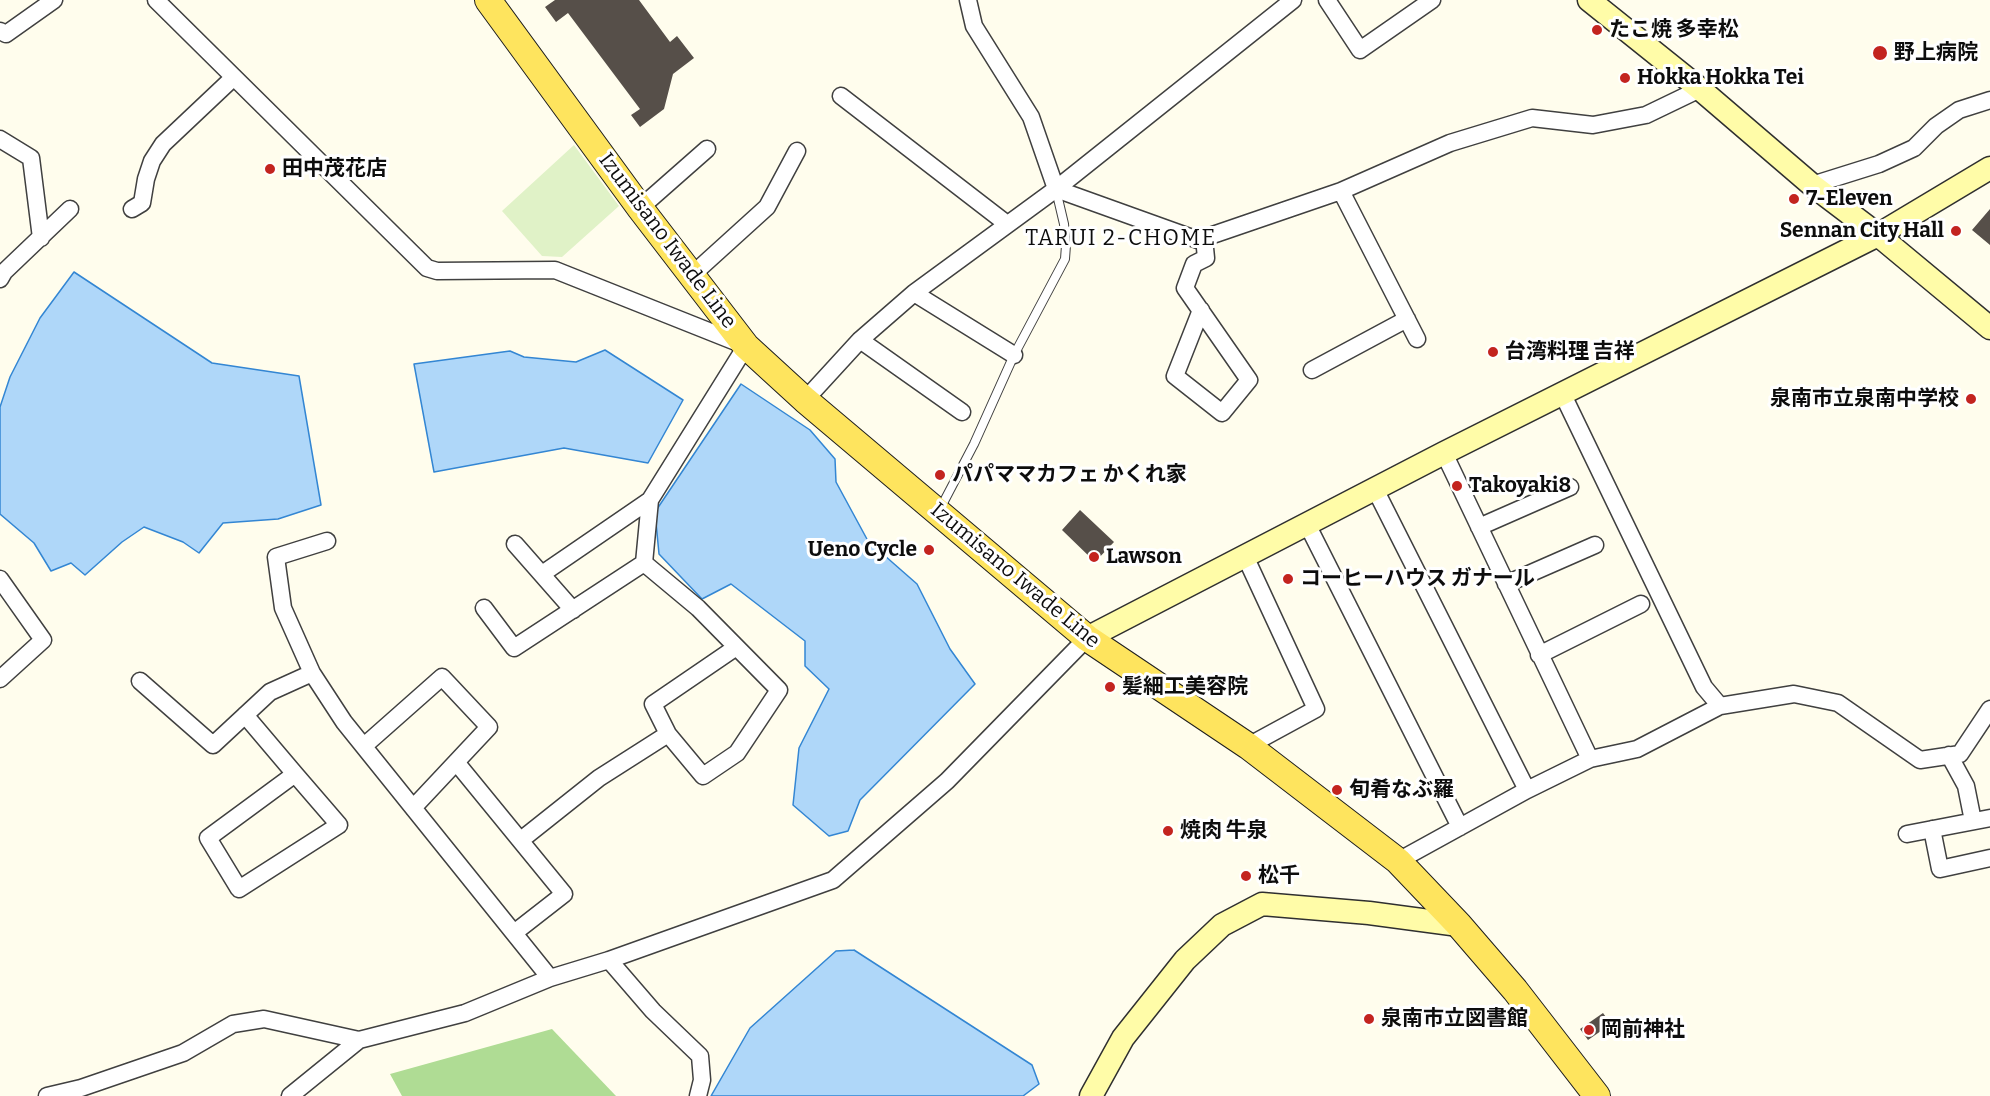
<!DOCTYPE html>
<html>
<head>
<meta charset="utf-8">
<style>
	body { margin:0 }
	canvas { display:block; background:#fffded }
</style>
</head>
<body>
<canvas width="1990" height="1096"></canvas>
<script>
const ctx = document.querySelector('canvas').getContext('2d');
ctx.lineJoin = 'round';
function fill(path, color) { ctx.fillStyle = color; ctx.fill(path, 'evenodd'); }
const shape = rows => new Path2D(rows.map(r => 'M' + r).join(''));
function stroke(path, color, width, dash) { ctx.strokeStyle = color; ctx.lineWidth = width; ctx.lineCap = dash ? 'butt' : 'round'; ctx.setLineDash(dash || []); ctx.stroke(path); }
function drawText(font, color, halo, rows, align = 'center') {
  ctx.font = font + ' Bitter,"Noto Sans JP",serif'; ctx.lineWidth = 6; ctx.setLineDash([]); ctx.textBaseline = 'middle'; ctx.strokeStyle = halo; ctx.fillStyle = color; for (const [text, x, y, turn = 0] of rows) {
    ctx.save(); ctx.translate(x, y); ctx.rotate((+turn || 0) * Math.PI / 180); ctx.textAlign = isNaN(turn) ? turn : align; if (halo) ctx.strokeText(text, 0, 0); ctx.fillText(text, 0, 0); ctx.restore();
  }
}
fill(shape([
	[552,1029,616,1096,402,1096,390,1074]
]), '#afdc94');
fill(shape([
	[574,145,619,206,562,257,542,256,502,211]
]), '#e0f2c7');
const water = shape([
	[74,272,212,363,299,376,321,505,278,519,223,523,199,553,183,542,144,527,122,542,85,575,71,563,51,571,34,543,0,514,0,407,10,377,40,318,74,272],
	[605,350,683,400,648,463,564,448,434,472,414,364,510,351,524,357,576,362,605,350],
	[741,384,810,430,835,459,836,482,868,541,917,584,950,649,975,684,860,800,848,831,829,836,793,805,799,748,829,689,805,666,805,641,731,584,702,599,659,554,655,512,741,384],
	[854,950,1032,1065,1039,1084,1023,1096,711,1096,750,1028,836,951,854,950]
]);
fill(water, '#afd7f9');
stroke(water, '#3386d3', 1.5);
fill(shape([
	[555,0,639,0,670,42,677,36,694,58,673,74,664,109,640,127,631,115,640,109,568,13,556,22,545,7],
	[1990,209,1990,245,1972,230],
	[1080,510,1114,542,1095,562,1062,530],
	[1603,1013,1611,1024,1588,1040,1580,1029]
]), '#564f49');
const lane = shape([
	[940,509,974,444,1014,355,1065,259,1066,245,1064,224,1056,190]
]);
const street = shape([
	[156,0,427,268,437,271,555,270,746,346,650,500,644,563,698,608,779,690,737,753,703,776,668,734,653,704,735,648],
	[968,0,974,26,1031,117,1056,189,1198,240,1341,191,1450,143,1532,118,1593,125,1646,115,1700,89],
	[1327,0,1360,50,1432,0],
	[0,31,6,34,54,0],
	[841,96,1007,224],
	[0,139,31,158,41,238],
	[1812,185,1879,164,1914,148,1936,126,1959,110,1990,100],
	[1341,191,1417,339],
	[640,208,707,149],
	[132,209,142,203,146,179,152,161,163,144,234,77],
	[692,275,767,207,797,151],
	[0,279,4,272,70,209],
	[914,293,1014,355],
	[1201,310,1175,376,1222,413,1249,380,1185,288,1194,264,1206,258,1204,238],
	[860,340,962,412],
	[1312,370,1407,319],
	[1563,395,1704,687,1720,706],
	[805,400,860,340,914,293,1056,189,1293,0],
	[1444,453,1590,759],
	[1375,489,1527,790],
	[1307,524,1460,827],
	[1479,527,1570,487],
	[327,541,276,557,283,608,312,673,344,722,550,978],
	[515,544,573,610],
	[1245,556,1316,709,1248,746],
	[542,574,650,500],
	[0,579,43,640,0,679],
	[1506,584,1595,545],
	[484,608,514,648,644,563],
	[1539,655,1641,604],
	[140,681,213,745,270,692,312,673],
	[245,715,295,774,339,825,239,889,208,838,295,774],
	[364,746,442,677,489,727,413,808],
	[1949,755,1966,786,1973,821],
	[456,762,564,894,514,933],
	[1932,829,1940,869,1990,858],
	[1907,834,1990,818],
	[521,840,599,778,668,734],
	[1398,861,1527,790,1590,759,1637,749,1720,706,1794,694,1838,703,1920,760,1960,754,1990,709],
	[609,960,653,1011,700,1056,702,1080,698,1096],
	[47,1096,81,1088,183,1053,233,1024,264,1019,359,1040],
	[290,1096,359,1040,465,1013,550,978,609,960,833,880,947,781,1087,638]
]);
const secondary = shape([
	[1589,0,1700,89,1812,185,1878,235,1990,328],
	[1087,638,1444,453,1878,235,1990,168],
	[1091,1096,1123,1038,1185,960,1222,925,1262,904,1369,913,1459,925]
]);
const primary = shape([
	[488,0,640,208,746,346,805,400,1087,638,1248,746,1398,861,1459,925,1515,990,1597,1096]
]);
stroke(lane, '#404040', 10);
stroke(street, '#404040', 19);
stroke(secondary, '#2f2f2f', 25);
stroke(primary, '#1e1e1e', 28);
stroke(lane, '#fff', 8);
stroke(street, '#fff', 16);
stroke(secondary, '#fffca8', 22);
stroke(primary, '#fee45e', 26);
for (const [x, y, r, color] of [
	[1597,30,6,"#c3241f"],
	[1880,53,8,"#c3241f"],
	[1625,78,6,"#c3241f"],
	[270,169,6,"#c3241f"],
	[1794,199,6,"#c3241f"],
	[1956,231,6,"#c3241f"],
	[1493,352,6,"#c3241f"],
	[1971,399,6,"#c3241f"],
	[940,475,6,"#c3241f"],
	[1457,486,6,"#c3241f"],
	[929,550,6,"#c3241f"],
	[1094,557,6,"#c3241f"],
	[1288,579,6,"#c3241f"],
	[1110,687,6,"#c3241f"],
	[1337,790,6,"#c3241f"],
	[1168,831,6,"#c3241f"],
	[1246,876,6,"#c3241f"],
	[1369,1019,6,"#c3241f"],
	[1589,1030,6,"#c3241f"]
]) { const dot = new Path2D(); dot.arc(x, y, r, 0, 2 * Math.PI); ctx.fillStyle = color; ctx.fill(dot); stroke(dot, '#fff', 2); }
drawText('bold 21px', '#0d0d0d', '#fff', [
	["たこ焼 多幸松",1609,30],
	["野上病院",1894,53],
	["Hokka Hokka Tei",1637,78],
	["田中茂花店",282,169],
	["7-Eleven",1806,199],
	["Sennan City Hall",1944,231,"right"],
	["台湾料理 吉祥",1505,352],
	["泉南市立泉南中学校",1959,399,"right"],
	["パパママカフェ かくれ家",952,475],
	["Takoyaki8",1469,486],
	["Ueno Cycle",917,550,"right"],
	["Lawson",1106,557],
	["コーヒーハウス ガナール",1300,579],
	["髪細工美容院",1122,687],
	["旬肴なぶ羅",1349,790],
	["焼肉 牛泉",1180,831],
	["松千",1258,876],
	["泉南市立図書館",1381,1019],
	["岡前神社",1601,1030]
], 'left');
drawText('21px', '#0d0d0d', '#fff', [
	["Izumisano Iwade Line",667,241,53],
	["Izumisano Iwade Line",1015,576,40]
]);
ctx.letterSpacing = '1.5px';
drawText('22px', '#0d0d0d', '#fff', [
	["TARUI 2-CHOME",1121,239]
]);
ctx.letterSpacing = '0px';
</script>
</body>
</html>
